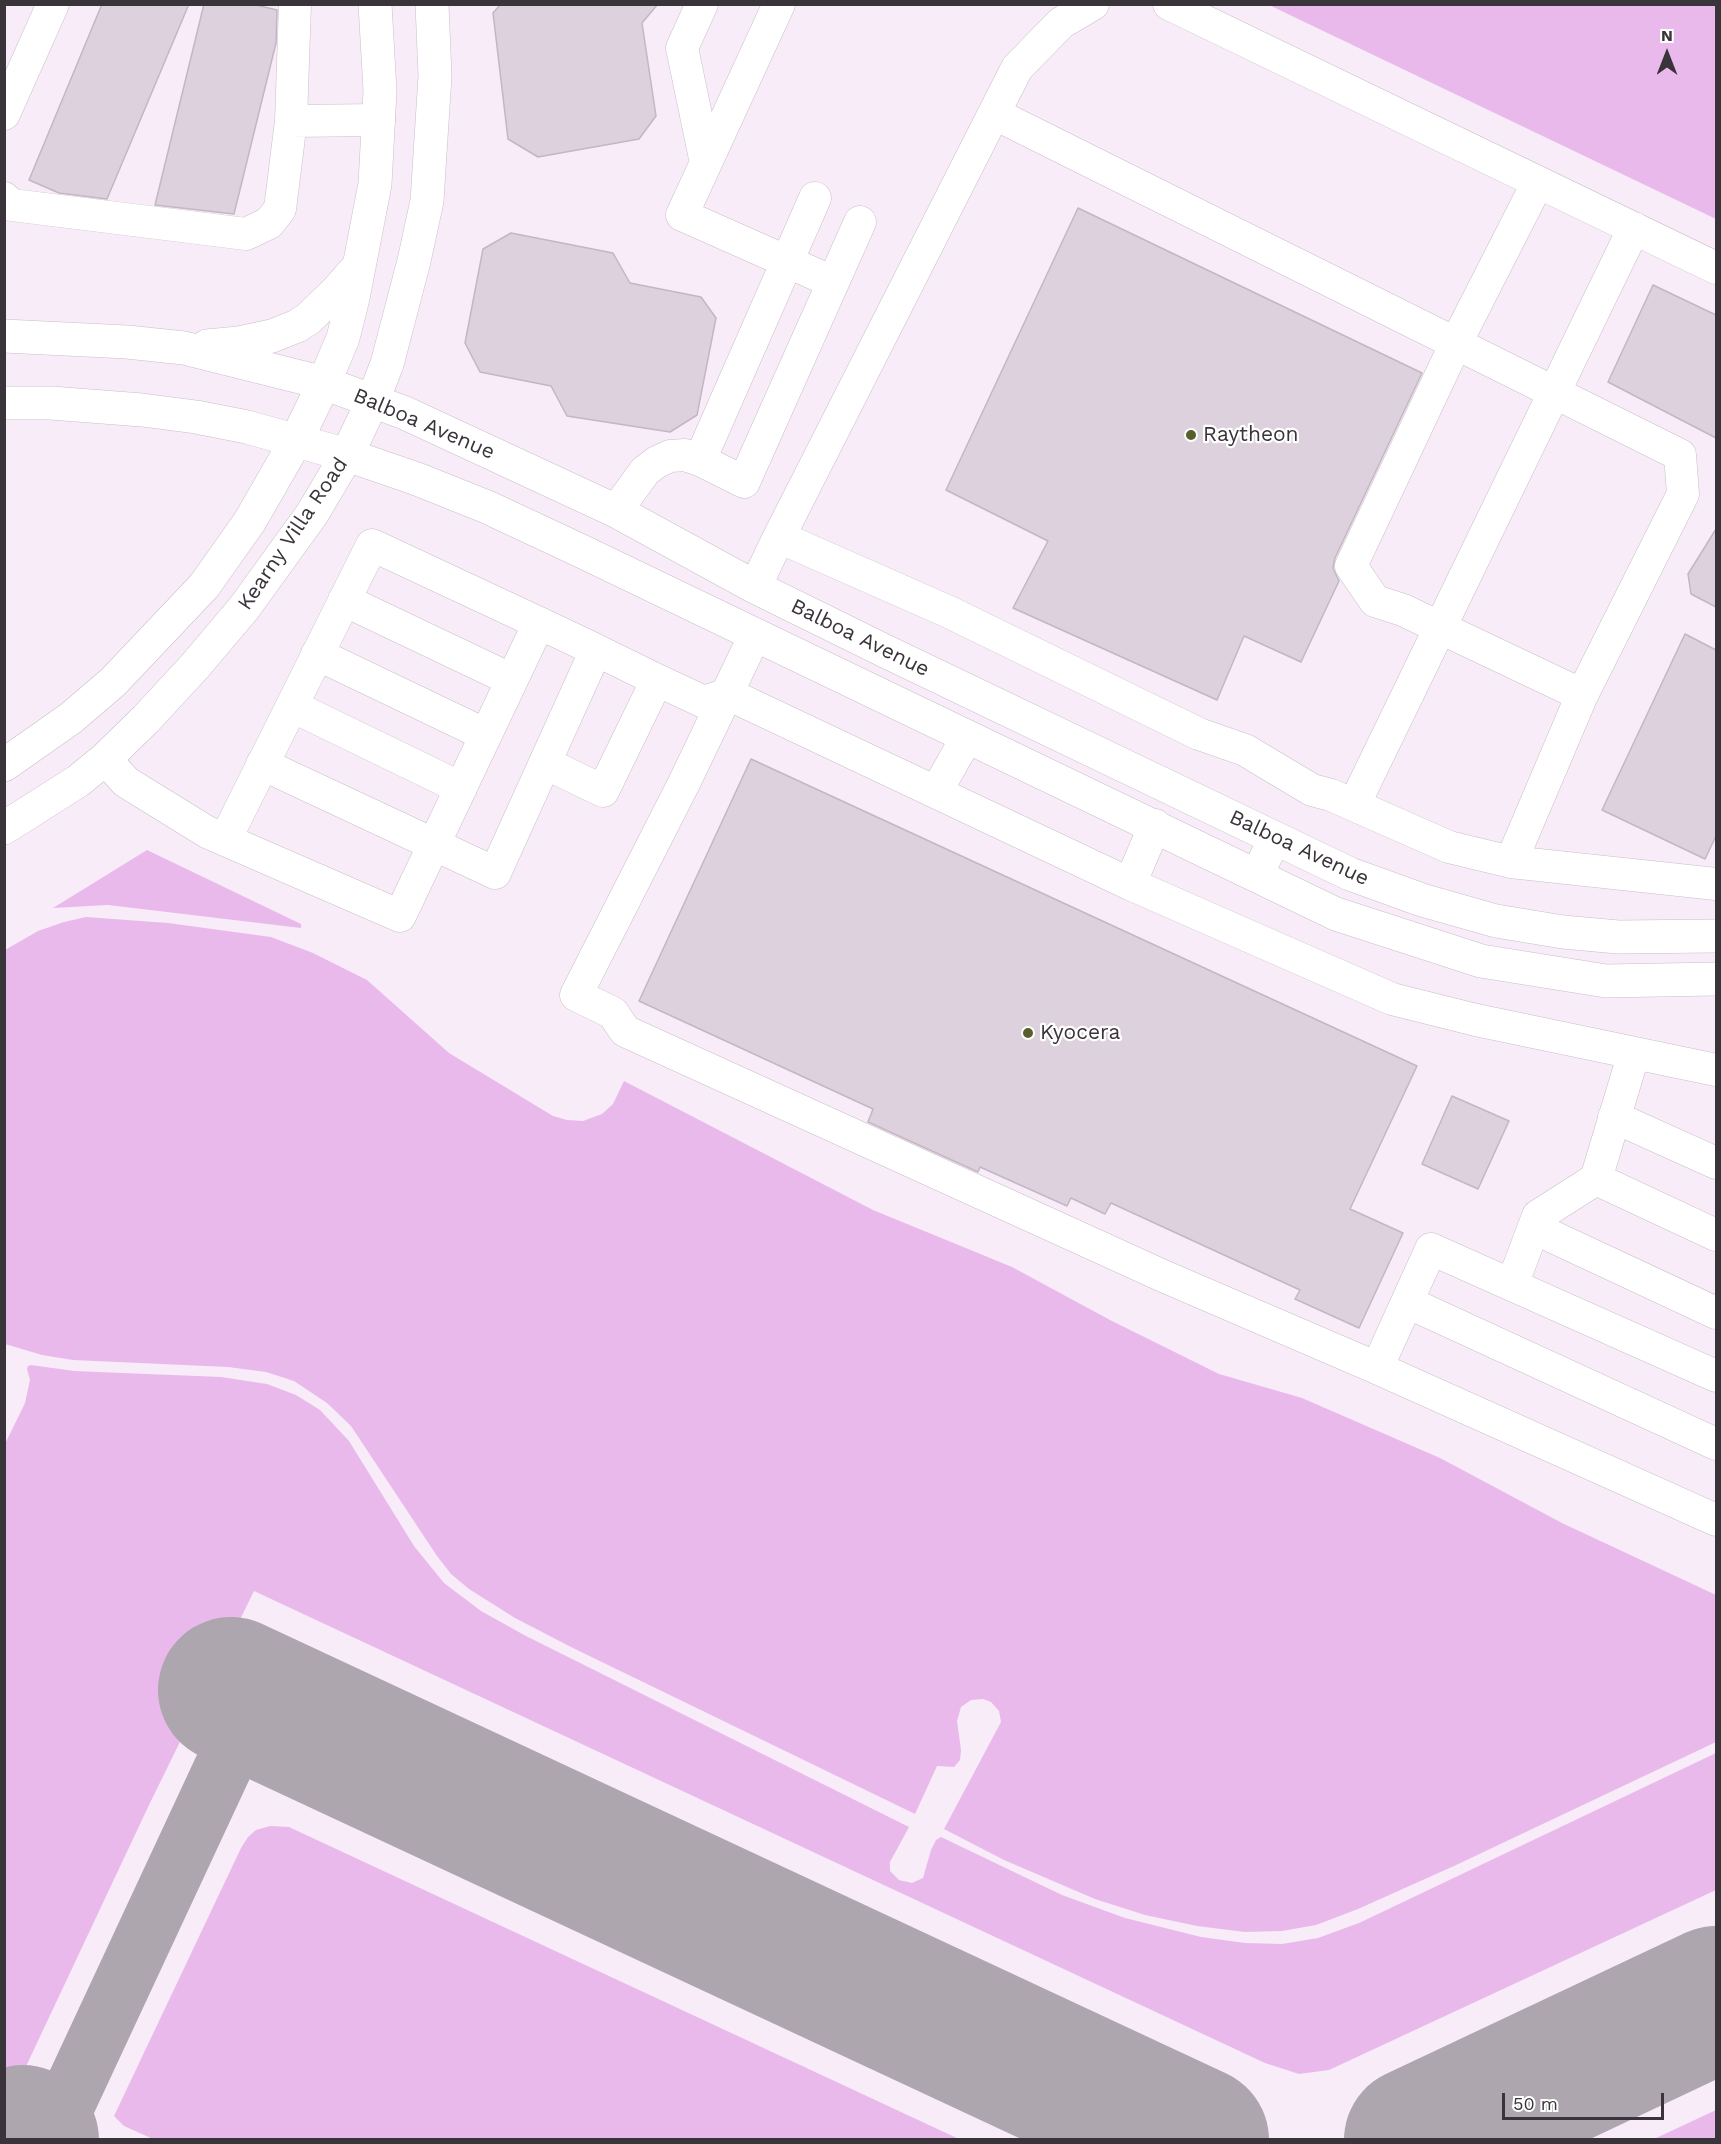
<!DOCTYPE html>
<html>
<head>
<meta charset="utf-8">
<style>
	body { margin:0 }
	#map { position:relative; width:1721px; height:2144px; overflow:hidden; background:#f7ecf8; font-family:"Work Sans",sans-serif }
	canvas { display:block }
	.frame { position:absolute; inset:0; border:6px solid #393439; pointer-events:none }
	.north { position:absolute; left:1637px; top:24px; width:60px; height:60px; -webkit-text-stroke:4px #fff; paint-order:stroke; rotate:0deg; font-size:16px; font-weight:700; line-height:24px; text-align:center; color:#393439 }
	.north::after { content:''; display:block; margin:auto; width:21px; height:27px; background:#393439; clip-path:polygon(50% 0,100% 100%,50% 72%,0 100%) }
	.scale { position:absolute; left:1502px; top:2093px; width:162px; height:27px; box-sizing:border-box; border:3px solid #393439; border-top:0; padding-left:8px; font-size:18px; line-height:21px; white-space:nowrap; color:#393439; -webkit-text-stroke:4px #fff; paint-order:stroke }
</style>
</head>
<body>
<div id="map">
<canvas width="1721" height="2144"></canvas>
<div class="frame"></div>
<div class="north">N</div>
<div class="scale">50 m</div>
</div>
<script>
const ctx = document.querySelector('canvas').getContext('2d');
ctx.lineJoin = 'round';
function fill(path, color) { ctx.fillStyle = color; ctx.fill(path, 'evenodd'); }
const shape = rows => new Path2D(rows.map(r => 'M' + r).join(''));
function stroke(path, color, width, dash) { ctx.strokeStyle = color; ctx.lineWidth = width; ctx.lineCap = dash ? 'butt' : 'round'; ctx.setLineDash(dash || []); ctx.stroke(path); }
function drawText(font, color, halo, rows, align = 'center') {
  ctx.font = font + ' "Work Sans",sans-serif'; ctx.lineWidth = 4.5; ctx.setLineDash([]); ctx.textBaseline = 'middle'; ctx.strokeStyle = halo; ctx.fillStyle = color; for (const [text, x, y, turn = 0] of rows) {
    ctx.save(); ctx.translate(x, y); ctx.rotate((+turn || 0) * Math.PI / 180); ctx.textAlign = isNaN(turn) ? turn : align; if (halo) ctx.strokeText(text, 0, 0); ctx.fillText(text, 0, 0); ctx.restore();
  }
}
fill(shape([
	[1269,5,1716,5,1716,219],
	[147,850,301,924,301,928,108,905,53,908],
	[86,917,168,923,271,937,313,953,367,980,449,1053,553,1116,567,1120,583,1121,602,1114,613,1104,624,1081,873,1210,1012,1267,1110,1320,1219,1374,1302,1398,1440,1458,1562,1523,1716,1595,1716,1742,1454,1866,1358,1909,1316,1925,1282,1931,1245,1932,1197,1926,1145,1915,1095,1899,1004,1860,944,1829,1001,1722,999,1711,991,1702,983,1699,971,1700,961,1707,957,1721,961,1750,960,1760,954,1767,937,1766,915,1814,573,1648,515,1618,469,1589,451,1574,437,1556,351,1426,327,1403,294,1381,266,1372,228,1367,73,1360,42,1355,5,1344,5,950,38,931,64,922],
	[31,1365,74,1371,221,1377,267,1384,296,1395,320,1410,349,1441,414,1546,444,1583,481,1611,526,1636,909,1827,890,1862,890,1871,899,1880,912,1883,923,1878,931,1850,936,1840,941,1837,1062,1895,1125,1918,1201,1937,1245,1943,1282,1944,1318,1938,1359,1923,1716,1753,1716,1890,1329,2070,1299,2074,1265,2063,254,1591,149,1805,5,2111,4,1446,25,1403,30,1380,27,1369,28,1366],
	[270,1826,289,1827,959,2139,153,2139,124,2126,114,2116,241,1848,248,1837,256,1830],
	[1716,2110,1716,2139,1654,2139]
]), '#eab9ec');
stroke(shape([
	[63,2140,60,2121,63,2111,254,1701]
]), '#aea6ae', 58);
stroke(shape([
	[231,1690,1196,2140],
	[23,2138,26,2140],
	[1417,2140,1716,1999]
]), '#aea6ae', 146);
const building = shape([
	[102,4,189,4,107,199,59,193,29,180,102,4],
	[204,4,252,4,277,10,276,43,234,214,155,205,204,4],
	[501,4,658,4,642,23,656,116,639,139,538,157,508,139,493,13,501,4],
	[1078,208,1422,373,1335,558,1333,568,1339,581,1301,662,1244,636,1217,700,1013,608,1048,541,946,490,1078,208],
	[511,233,613,253,630,283,701,297,716,318,697,415,670,432,567,416,551,386,480,372,465,343,483,249,511,233],
	[1653,285,1716,315,1716,438,1608,382,1653,285],
	[1716,529,1716,607,1691,594,1688,574,1716,529],
	[1685,634,1716,650,1716,836,1705,859,1602,810,1685,634],
	[751,759,1417,1066,1350,1209,1403,1233,1359,1328,1295,1299,1300,1290,1111,1203,1105,1214,1071,1198,1067,1206,980,1167,978,1172,868,1122,873,1109,639,1001,751,759],
	[1452,1096,1509,1121,1478,1189,1422,1164,1452,1096]
]);
fill(building, '#dcd1dc');
stroke(building, '#c2b7c3', 1.5);
const minor = shape([
	[702,4,682,48,706,163],
	[779,4,682,215,833,282],
	[1169,4,1716,268],
	[4,114,53,4],
	[995,114,1680,455,1683,494,1582,695],
	[291,121,379,120],
	[4,198,12,205,246,234,269,223,280,209,291,121,295,4],
	[700,460,744,482,860,222],
	[616,511,645,471,657,462,670,456,685,455,700,460,815,198],
	[779,537,1017,68,1061,23,1093,4],
	[755,587,779,537,949,612,1199,734,1245,750,1312,790,1331,795,1449,847,1511,862,1582,695,1403,610,1375,601,1351,566,1456,343,1538,182],
	[344,600,512,680],
	[755,635,684,783,576,995,613,1013,625,1031,1161,1275,1377,1368,1716,1520],
	[317,654,486,735],
	[657,680,704,702,728,694,1130,884,1392,999,1476,1020,1716,1070],
	[292,706,461,788],
	[105,759,126,782,207,832,400,916,539,623,372,545,225,840],
	[545,763,603,791,657,680,596,650],
	[262,764,495,873,596,650,539,623],
	[936,792,967,737],
	[1354,805,1634,228],
	[1511,862,1716,884],
	[1257,875,1275,838],
	[1130,884,1155,825],
	[1614,1117,1716,1163],
	[1596,1179,1716,1235],
	[1534,1228,1716,1313],
	[1512,1285,1538,1216,1596,1179,1634,1053],
	[1407,1302,1716,1444],
	[1377,1368,1431,1249,1716,1376]
]);
const major = shape([
	[4,336,127,342,184,348,324,383,405,413,616,511,755,587,887,652,1350,874,1422,900,1496,921,1563,932,1618,937,1716,936],
	[207,346,239,343,272,336,297,326,308,319,336,292,359,266],
	[4,403,51,403,142,410,196,417,247,427,347,455,417,479,487,507,579,550,1336,914,1481,961,1606,981,1716,979],
	[4,765,71,718,113,682,204,586,250,521,297,439,324,383,343,338,353,298,375,184,380,91,375,4],
	[4,828,78,781,105,759,146,719,195,666,244,608,312,514,347,455,373,400,387,364,414,261,427,201,435,76,432,4]
]);
stroke(minor, '#c9bec9', 33);
stroke(major, '#c9bec9', 34);
stroke(minor, '#fff', 32);
stroke(major, '#fff', 33);
for (const [x, y, r, color] of [
	[1191,435,6,"#595e2d"],
	[1028,1033,6,"#595e2d"]
]) { const dot = new Path2D(); dot.arc(x, y, r, 0, 2 * Math.PI); ctx.fillStyle = color; ctx.fill(dot); stroke(dot, '#fff', 2); }
drawText('21px', '#393439', '#fff', [
	["Balboa Avenue",424,424,23],
	["Kearny Villa Road",293,534,-56],
	["Balboa Avenue",860,638,26],
	["Balboa Avenue",1299,848,25]
]);
drawText('21px', '#393439', '#fff', [
	["Raytheon",1203,435],
	["Kyocera",1040,1033]
], 'left');
</script>
</body>
</html>
